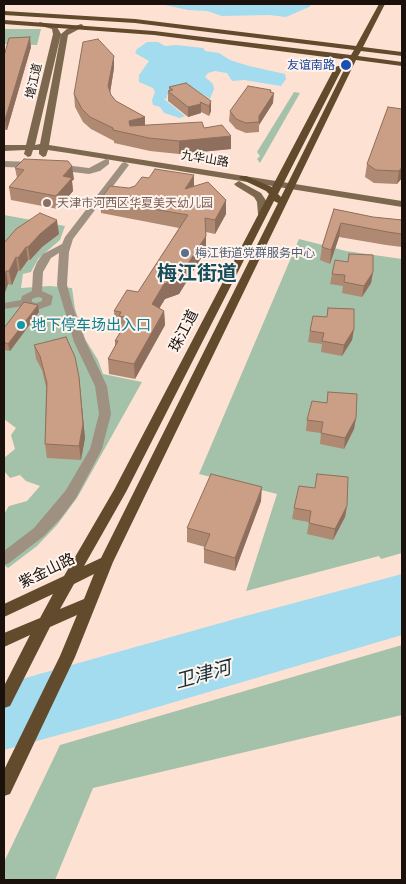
<!DOCTYPE html>
<html>
<head>
<meta charset="utf-8">
<style>
	body { margin:0 }
	#map { position:relative; width:406px; height:884px; overflow:hidden; background:#fde2d3; font-family:Mulish,sans-serif }
	canvas { display:block }
	.frame { position:absolute; inset:0; border:5px solid #1a110c; pointer-events:none }
</style>
</head>
<body>
<div id="map">
<canvas width="406" height="884"></canvas>
<div class="frame"></div>
</div>
<script>
const ctx = document.querySelector('canvas').getContext('2d');
ctx.lineJoin = 'round';
function fill(path, color) { ctx.fillStyle = color; ctx.fill(path, 'evenodd'); }
const shape = rows => new Path2D(rows.map(r => 'M' + r).join(''));
function stroke(path, color, width, dash) { ctx.strokeStyle = color; ctx.lineWidth = width; ctx.lineCap = dash ? 'butt' : 'round'; ctx.setLineDash(dash || []); ctx.stroke(path); }
function drawText(font, color, halo, rows, align = 'center') {
  ctx.font = font + ' Mulish,"Noto Sans SC",sans-serif'; ctx.lineWidth = 4; ctx.setLineDash([]); ctx.textBaseline = 'middle'; ctx.strokeStyle = halo; ctx.fillStyle = color; for (const [text, x, y, turn = 0] of rows) {
    ctx.save(); ctx.translate(x, y); ctx.rotate((+turn || 0) * Math.PI / 180); ctx.textAlign = isNaN(turn) ? turn : align; if (halo) ctx.strokeText(text, 0, 0); ctx.fillText(text, 0, 0); ctx.restore();
  }
}
fill(shape([
	[4,29,41,29,37,45,4,44],
	[294,92,300,93,260,163,257,159,260,156,257,152],
	[4,215,65,226,60,240,38,259,31,272,23,274,21,288,50,286,72,288,75,309,85,339,98,360,103,374,142,382,77,498,57,525,37,546,8,568,4,565,4,514,9,506,27,501,40,486,26,481,20,475,10,478,4,471,4,458,15,449,11,435,16,428,4,419],
	[299,239,346,251,402,259,402,553,381,559,379,556,246,591,277,494,199,474],
	[402,645,402,715,93,788,55,880,4,880,4,862,60,745]
]), '#a4c1a9');
fill(shape([
	[137,4,312,4,309,7,286,17,269,15,222,16,207,11,188,10,165,5],
	[147,42,158,42,165,46,176,45,203,48,205,51,219,53,230,60,249,66,285,74,286,79,281,86,244,80,232,81,227,73,215,71,208,73,205,77,213,84,214,89,210,99,193,88,167,95,167,98,164,99,185,116,180,118,164,113,160,107,153,105,152,100,155,92,153,88,139,82,139,75,149,61,135,53,137,49],
	[402,574,402,635,117,719,4,750,4,684,242,617]
]), '#a2dcee');
fill(shape([
	[106,159,109,160,109,164,100,171,89,174,56,170,52,167,56,164,89,168,106,159],
	[4,161,34,162,38,165,34,168,4,167,4,161],
	[125,162,129,165,73,239,69,252,67,285,73,307,86,342,107,386,111,414,102,449,76,498,61,518,44,536,9,563,4,565,4,551,34,528,66,490,90,449,99,414,95,386,74,342,57,285,59,253,51,258,43,272,42,291,53,296,51,305,37,310,23,306,4,309,4,303,21,300,22,296,32,291,33,272,37,262,43,254,62,244,65,237,122,163,125,162],
	[38,297,42,298,42,301,36,303,32,302,32,299,38,297]
]), '#9f9181');
fill(shape([
	[40,22,57,27,61,34,35,145,40,144,61,34,67,29,81,24,83,25,83,27,68,35,49,145,402,201,402,207,68,153,48,150,46,156,43,157,39,154,39,150,33,150,31,156,28,157,24,154,25,150,4,151,4,145,26,145,53,34,52,29,38,25,37,24,40,22],
	[239,181,261,193,267,202,266,216,260,216,258,214,257,202,254,197,236,186,234,184,239,181]
]), '#7c674f');
fill(shape([
	[379,4,385,4,363,47,402,52,402,56,361,51,358,56,402,62,402,66,356,60,113,562,75,657,10,794,4,796,4,770,60,656,77,615,50,627,10,706,4,708,4,686,30,635,4,647,4,633,40,618,53,594,4,617,4,604,64,576,114,490,269,194,266,191,239,178,240,176,246,176,272,187,335,67,342,65,343,67,278,194,281,197,349,60,154,35,4,24,4,20,154,31,351,55,354,50,135,23,4,15,4,11,135,19,356,46,379,4],
	[274,201,278,203,101,558,84,566,126,492,274,201],
	[94,574,84,599,60,609,74,584,94,574]
]), '#624a2c');
fill(shape([
	[31,47,7,130,4,130,4,56],
	[114,56,114,68,110,93,111,95,116,101,145,117,145,125,204,128,231,149,179,154,150,151,114,143,114,141,91,129,83,122,75,107,74,94],
	[169,87,211,101,211,111,209,116,201,112,201,113,188,117,168,101,168,91,169,91],
	[271,90,273,103,259,125,259,132,246,133,236,129,229,121,230,111],
	[388,107,402,178,397,184,374,183,365,177,367,164],
	[15,168,74,179,72,181,73,191,58,209,11,200,9,187,17,178],
	[194,186,226,200,226,214,215,234,206,232,206,250,179,294,165,299,159,308,164,311,165,325,135,379,109,374,108,359,115,346,115,341,121,330,120,330,120,326,115,326,114,311,138,292,179,228,101,213,100,200,129,188],
	[334,209,373,217,402,220,402,247,386,245,339,237,330,264,320,260,322,247],
	[59,234,42,247,30,260,28,260,20,271,18,271,12,285,8,284,4,295,4,243],
	[373,272,371,283,362,297,342,293,343,286,330,284,332,274],
	[38,305,39,312,10,351,4,350,4,328],
	[354,329,352,340,342,356,321,352,322,344,308,342,310,331],
	[34,345,79,377,85,438,81,460,47,458,45,444,46,387,42,370,36,359],
	[356,418,354,429,344,449,320,444,321,433,306,431,307,420],
	[261,501,235,571,204,563,204,549,205,547,187,542,187,528],
	[347,506,345,517,333,540,307,534,309,522,292,519,294,508]
]), '#af8972');
fill(shape([
	[30,37,31,47,7,130,5,120],
	[114,56,114,68,109,99,108,86],
	[271,90,271,97,274,93,273,103,259,125,259,116],
	[211,101,211,111,209,116,209,106],
	[201,104,201,113,188,117,188,107],
	[145,117,145,129,130,134,129,121],
	[231,136,231,149,179,154,179,141],
	[72,166,74,179,72,181,73,191,58,209,56,196,63,176],
	[402,167,402,178,397,184,399,171],
	[194,175,194,189,185,189],
	[226,200,226,214,215,234,215,220],
	[57,220,59,234,42,247,30,260,28,247,40,234],
	[341,223,339,237,330,264,331,250],
	[206,236,206,250,179,294,165,299,153,319,152,304,164,284],
	[26,247,28,260,20,271,18,258],
	[16,257,18,271,12,285,9,271],
	[6,271,8,284,4,295,4,275],
	[373,272,371,283,362,297,364,286],
	[38,305,39,312,10,351,8,344],
	[164,311,165,325,135,379,134,364],
	[354,329,352,340,342,356,344,345],
	[79,377,85,438,81,460,79,446],
	[356,418,354,429,344,449,345,438],
	[262,487,261,501,235,571,235,558],
	[347,506,345,517,333,540,335,529]
]), '#8e6f5d');
const building = shape([
	[30,37,5,120,4,120,4,56,9,38,30,37],
	[98,39,114,56,108,86,111,95,116,101,145,117,129,121,130,126,202,122,204,128,222,125,231,136,179,141,149,138,113,130,113,128,90,117,82,109,74,94,83,42,98,39],
	[186,83,211,101,209,106,200,102,201,104,188,107,168,91,173,90,169,87,186,83],
	[248,86,271,90,270,92,274,93,259,116,259,122,246,123,236,119,230,111,248,86],
	[388,107,402,109,402,167,399,171,376,170,367,164,388,107],
	[24,159,68,161,72,166,63,176,72,178,56,196,9,187,24,170,15,168,24,159],
	[155,169,194,175,185,189,208,182,226,200,215,220,205,218,206,236,178,279,164,284,152,304,164,311,134,364,108,359,118,341,115,341,129,318,119,316,121,312,114,311,127,290,138,292,188,215,100,200,110,186,129,188,135,186,142,177,149,178,155,169],
	[334,209,373,217,402,220,402,234,388,232,341,223,331,250,322,247,334,209],
	[40,213,57,220,40,234,28,247,26,247,18,258,16,257,9,271,6,271,4,275,4,243,16,229,40,213],
	[349,254,373,255,373,272,364,286,344,282,345,275,332,274,335,260,348,262,349,254],
	[24,302,38,305,8,344,4,342,4,328,24,302],
	[328,308,354,309,354,329,344,345,322,341,324,333,310,331,313,316,327,317,328,308],
	[66,337,75,357,79,377,83,424,79,446,45,444,47,383,40,356,34,345,66,337],
	[328,392,357,394,356,418,345,438,321,433,323,422,307,420,312,401,327,403,328,392],
	[211,474,262,487,235,558,204,549,210,534,187,528,211,474],
	[317,474,348,477,347,506,335,529,309,523,311,511,294,508,299,486,315,488,317,474]
]);
fill(building, '#cb9f85');
stroke(building, '#8e6f5d', 1);
for (const [x, y, r, color] of [
	[346,65,6,"#1a4fb4"],
	[47,203,5,"#8d6e63"],
	[185,253,5,"#5c6f8a"],
	[21,325,5,"#0f9aa8"]
]) { const dot = new Path2D(); dot.arc(x, y, r, 0, 2 * Math.PI); ctx.fillStyle = color; ctx.fill(dot); stroke(dot, '#fef3ed', 2); }
drawText('12px', '#164399', '#fef3ed', [
	["友谊南路",335,65]
], 'right');
drawText('12px', '#1a110c', '#fef3ed', [
	["增江道",34,81,-77],
	["九华山路",205,159,9]
]);
drawText('12px', '#785e54', '#fef3ed', [
	["天津市河西区华夏美天幼儿园",57,203]
], 'left');
drawText('12px', '#4e5e75', '#fef3ed', [
	["梅江街道党群服务中心",195,253]
], 'left');
drawText('15px', '#0d838f', '#fef3ed', [
	["地下停车场出入口",31,325]
], 'left');
drawText('15px', '#1a110c', '#fef3ed', [
	["珠江道",184,331,-63],
	["紫金山路",47,571,-26]
]);
drawText('italic 19px', '#112e36', '#fef3ed', [
	["卫津河",203,675,-15]
]);
drawText('bold 20px', '#154e5a', '#fef3ed', [
	["梅江街道",197,274]
]);
</script>
</body>
</html>
